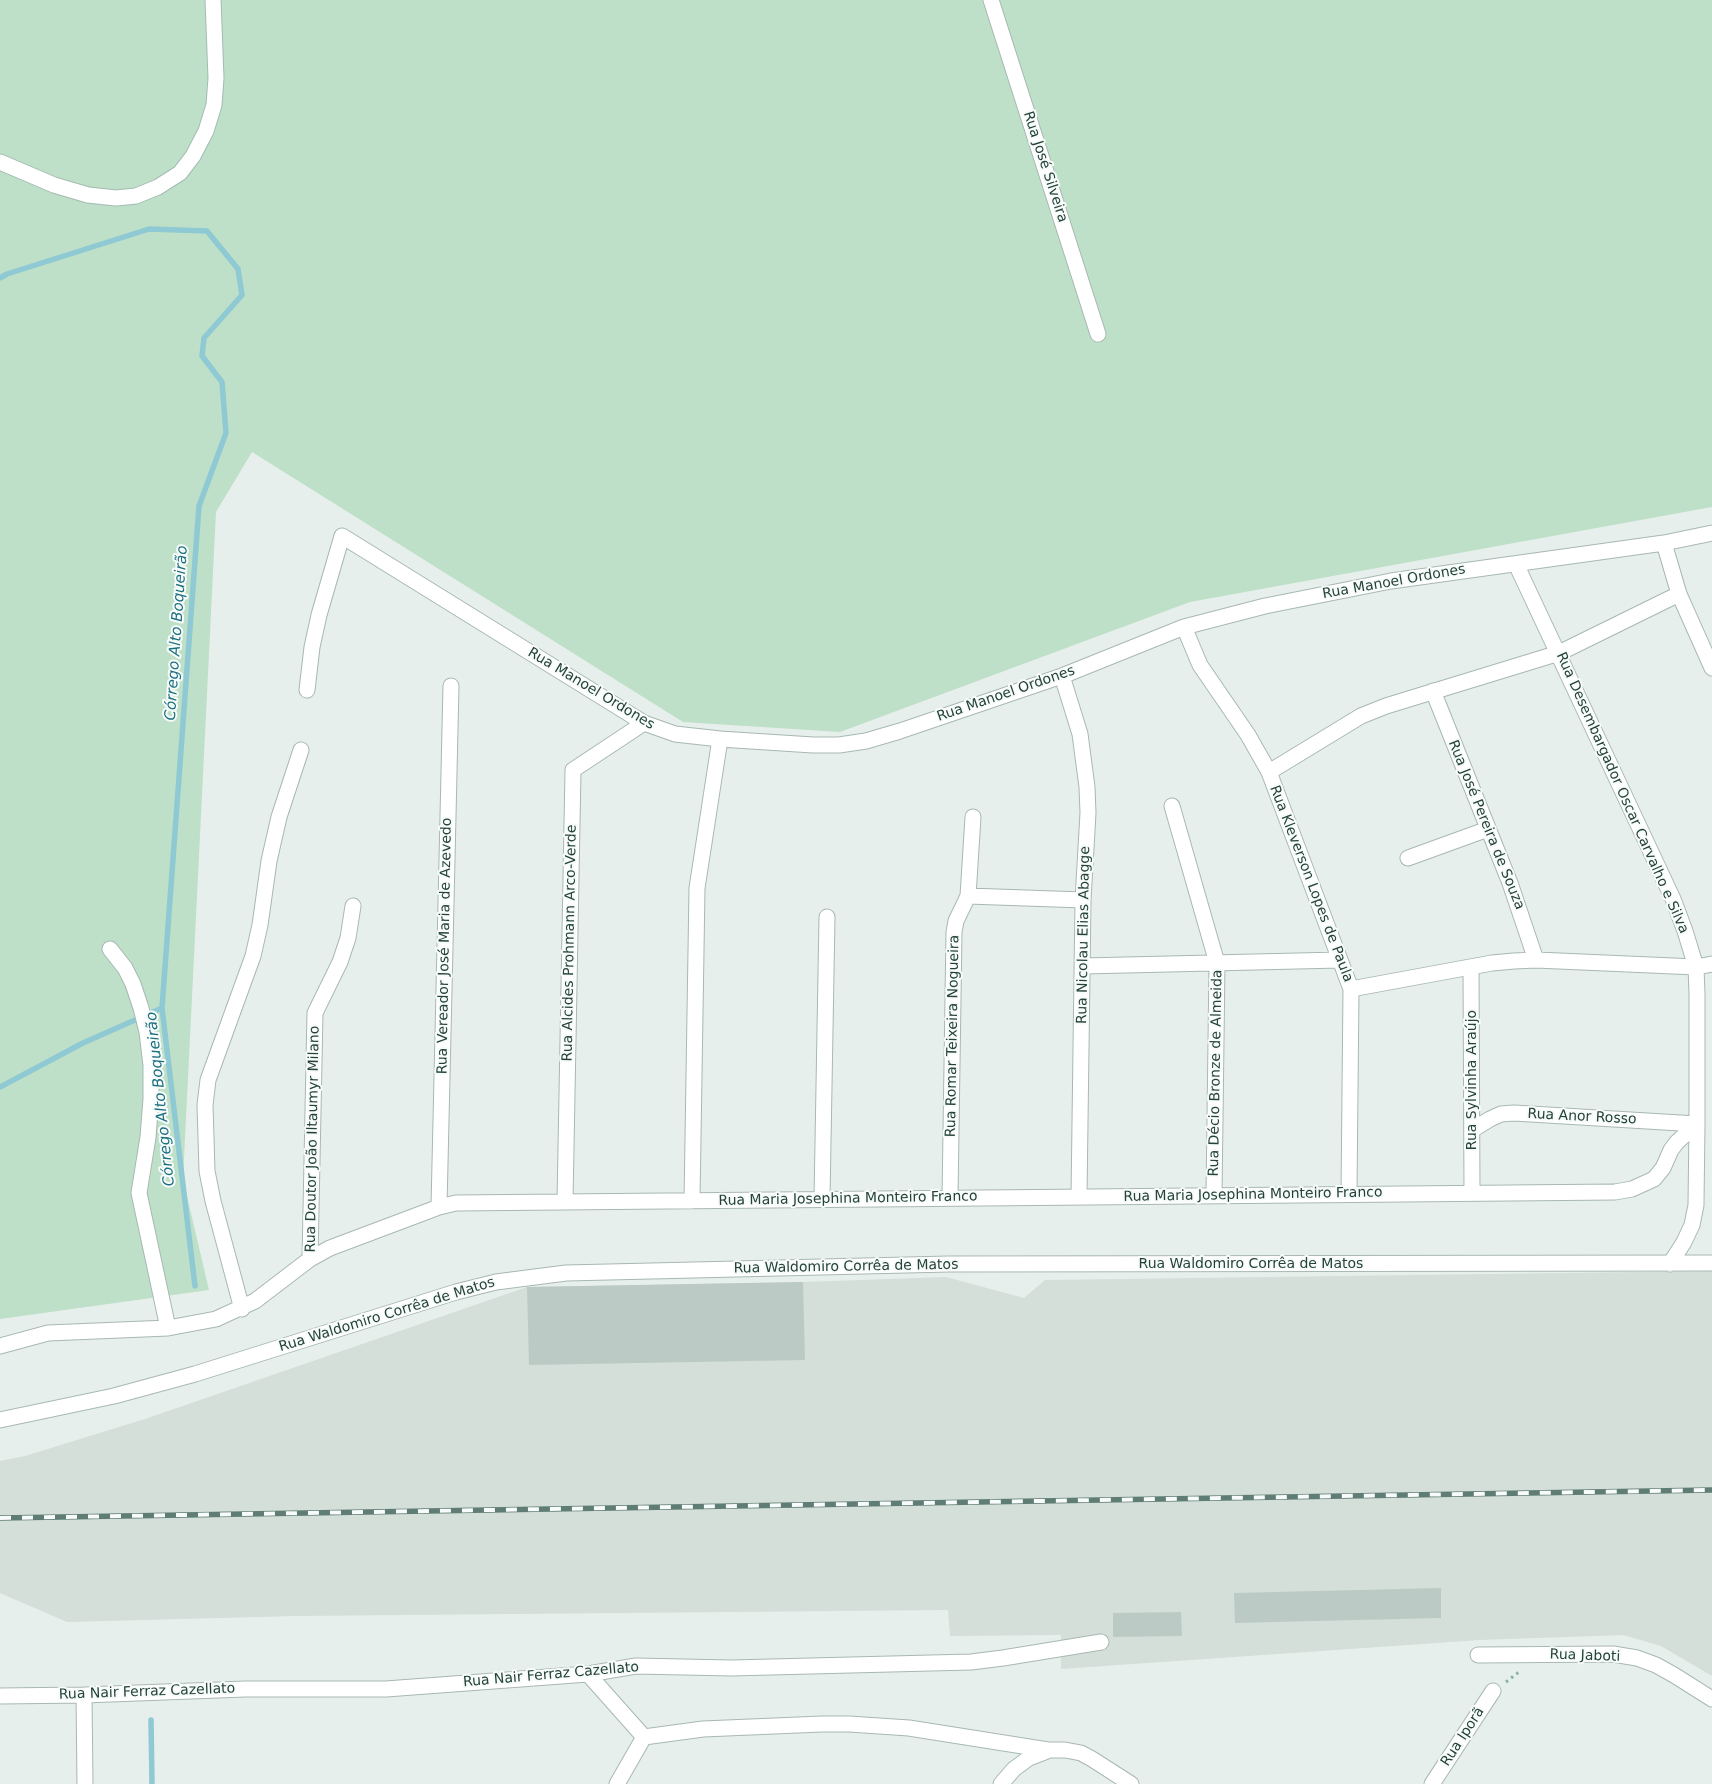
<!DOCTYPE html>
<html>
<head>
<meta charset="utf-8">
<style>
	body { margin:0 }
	canvas { display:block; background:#e6efeb }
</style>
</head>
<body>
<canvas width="1712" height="1784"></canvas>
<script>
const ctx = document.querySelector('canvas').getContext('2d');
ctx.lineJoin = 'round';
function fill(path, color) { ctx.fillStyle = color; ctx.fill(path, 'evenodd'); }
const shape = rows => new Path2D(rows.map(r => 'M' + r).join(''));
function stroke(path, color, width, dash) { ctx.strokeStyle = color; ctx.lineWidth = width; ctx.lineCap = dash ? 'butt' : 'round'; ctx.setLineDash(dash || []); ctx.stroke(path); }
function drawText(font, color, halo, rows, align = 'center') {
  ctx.font = font + ' "DejaVu Sans",sans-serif'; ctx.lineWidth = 4; ctx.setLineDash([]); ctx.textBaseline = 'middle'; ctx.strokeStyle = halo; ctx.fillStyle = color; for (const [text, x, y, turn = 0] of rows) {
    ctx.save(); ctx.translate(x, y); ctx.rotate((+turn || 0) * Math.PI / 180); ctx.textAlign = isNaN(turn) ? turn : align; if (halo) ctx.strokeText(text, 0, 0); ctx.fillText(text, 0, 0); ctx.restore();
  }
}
fill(shape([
	[1712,1271,1712,1676,1661,1646,1623,1635,1480,1640,1061,1669,1061,1635,950,1636,948,1610,296,1616,67,1622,0,1593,0,1461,25,1456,148,1418,527,1287,803,1282,946,1277,1024,1298,1045,1280]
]), '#d4dfda');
fill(shape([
	[0,0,1712,0,1712,507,1190,602,840,732,683,722,252,452,216,512,183,1179,209,1290,0,1319]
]), '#bfe0c8');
stroke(shape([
	[0,278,7,274,149,229,207,231,238,269,242,295,204,338,202,356,222,382,226,433,199,506,162,1008,195,1286],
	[0,1087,83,1043,162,1008],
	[151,1720,152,1784]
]), '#8ec9d4', 5.5);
fill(shape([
	[803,1282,805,1360,529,1365,527,1287],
	[1441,1588,1441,1618,1235,1623,1234,1593],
	[1181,1612,1182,1636,1113,1637,1113,1613]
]), '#bbcac4');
const street = shape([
	[991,0,1098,334],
	[1664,543,1679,594,1712,668],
	[1516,564,1673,899,1685,931,1696,967,1697,994,1697,1124,1696,1205,1692,1225,1684,1242,1670,1264],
	[1184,627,1200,665,1248,735,1269,772,1351,989,1349,1194],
	[1062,676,1080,734,1087,787,1088,813,1083,900,1079,1197],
	[307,690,312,647,319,615,342,536,644,723,675,734,720,739,813,745,839,745,866,741,900,731,1062,676,1184,627,1265,606,1391,581,1664,543,1712,533],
	[1433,691,1510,883,1536,960],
	[1269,772,1361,716,1386,706,1559,653,1679,594],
	[1172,806,1217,963,1214,1196],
	[1408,858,1488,829],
	[968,896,1083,900],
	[110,949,125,968,133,984,141,1008,147,1032,151,1065,151,1099,148,1137,139,1193,168,1328],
	[1083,966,1340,960],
	[1471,967,1472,1193],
	[1351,989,1492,963,1514,961,1536,960,1696,967,1712,964],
	[1472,1130,1490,1119,1501,1114,1514,1113,1697,1124],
	[950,1198,954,932,956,921,968,896,973,817],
	[822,1199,827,917],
	[692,1201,697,888,720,739],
	[565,1202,573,770,644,723],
	[439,1207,451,686],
	[310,1259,315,1013,340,962,348,938,353,906],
	[242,1309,213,1201,207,1171,205,1105,208,1080,253,956,260,925,269,861,279,817,301,750],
	[0,1346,48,1333,168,1328,216,1319,255,1301,310,1259,330,1248,439,1207,456,1203,1615,1192,1632,1189,1654,1179,1663,1168,1671,1150,1677,1142,1697,1124],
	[0,1420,114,1396,195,1374,456,1292,496,1282,566,1273,949,1264,1712,1263],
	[1478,1655,1613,1654,1637,1658,1656,1665,1674,1675,1712,1699],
	[588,1674,644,1737,617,1784],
	[84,1695,85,1784],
	[0,1696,84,1695,245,1689,386,1689,588,1674,636,1666,731,1668,971,1662,1003,1658,1101,1642],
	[644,1737,703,1729,822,1724,849,1724,909,1728,1048,1750,1065,1750,1081,1753,1092,1759,1131,1784],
	[1001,1784,1014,1769,1029,1758,1047,1751],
	[1432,1784,1493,1691]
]);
const secondary = shape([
	[0,162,54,185,88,195,116,198,136,196,158,187,180,173,193,156,206,131,214,105,216,78,213,0]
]);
stroke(street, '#a8b8b2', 17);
stroke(secondary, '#a4bbb3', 17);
stroke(shape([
	[1506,1682,1519,1672]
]), '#86b3a5', 3, [2.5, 4]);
stroke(street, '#fff', 15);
stroke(secondary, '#fff', 15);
const rail = shape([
	[0,1518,1712,1490]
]);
stroke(rail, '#5f7d75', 5.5);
stroke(rail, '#f7fbf9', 4, [11]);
drawText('14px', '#24423a', '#f7fbf9', [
	["Rua José Silveira",1045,167,72],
	["Rua Manoel Ordones",1394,582,-10],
	["Rua Manoel Ordones",591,689,31],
	["Rua Manoel Ordones",1006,694,-19],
	["Rua Desembargador Oscar Carvalho e Silva",1622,793,66],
	["Rua José Pereira de Souza",1486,825,68],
	["Rua Kleverson Lopes de Paula",1311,884,69],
	["Rua Nicolau Elias Abagge",1084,935,-89],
	["Rua Alcides Prohmann Arco-Verde",570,943,-89],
	["Rua Vereador José Maria de Azevedo",445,946,-89],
	["Rua Romar Teixeira Nogueira",953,1036,-89],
	["Rua Décio Bronze de Almeida",1216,1073,-89],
	["Rua Sylvinha Araújo",1472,1080,-90],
	["Rua Anor Rosso",1582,1117,3],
	["Rua Doutor João Iltaumyr Milano",313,1139,-89],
	["Rua Maria Josephina Monteiro Franco",1253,1195,-1],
	["Rua Maria Josephina Monteiro Franco",848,1199,-1],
	["Rua Waldomiro Corrêa de Matos",1251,1264],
	["Rua Waldomiro Corrêa de Matos",846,1267,-1],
	["Rua Waldomiro Corrêa de Matos",387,1315,-17],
	["Rua Jaboti",1585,1656,2],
	["Rua Nair Ferraz Cazellato",551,1675,-5],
	["Rua Nair Ferraz Cazellato",147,1692,-2],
	["Rua Iporã",1463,1737,-57]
]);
drawText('italic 15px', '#1c6f80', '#f7fbf9', [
	["Córrego Alto Boqueirão",177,633,-86],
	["Córrego Alto Boqueirão",161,1099,-96]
]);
</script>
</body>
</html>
